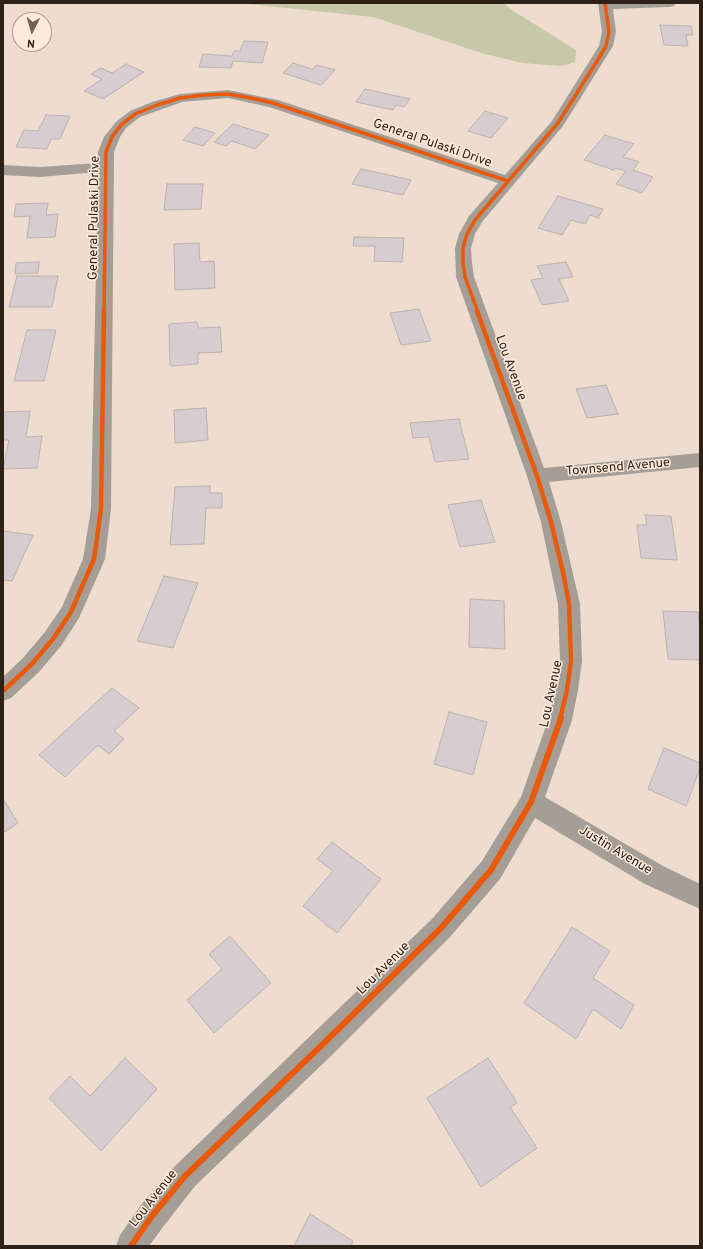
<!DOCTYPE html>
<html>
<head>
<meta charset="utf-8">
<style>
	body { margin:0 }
	#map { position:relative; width:703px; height:1249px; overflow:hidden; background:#eedcce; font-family:Overpass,sans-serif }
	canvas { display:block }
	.frame { position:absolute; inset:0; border:4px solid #2d2118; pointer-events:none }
	.north { position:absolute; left:12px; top:12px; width:40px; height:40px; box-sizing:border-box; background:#ffebdb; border:1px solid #ab9a8d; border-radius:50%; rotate:185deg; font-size:11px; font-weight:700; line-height:16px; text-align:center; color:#2d2118 }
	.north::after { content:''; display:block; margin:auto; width:14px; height:18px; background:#716258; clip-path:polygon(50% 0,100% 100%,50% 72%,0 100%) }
</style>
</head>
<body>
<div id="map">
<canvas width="703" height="1249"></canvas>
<div class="frame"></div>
<div class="north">N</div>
</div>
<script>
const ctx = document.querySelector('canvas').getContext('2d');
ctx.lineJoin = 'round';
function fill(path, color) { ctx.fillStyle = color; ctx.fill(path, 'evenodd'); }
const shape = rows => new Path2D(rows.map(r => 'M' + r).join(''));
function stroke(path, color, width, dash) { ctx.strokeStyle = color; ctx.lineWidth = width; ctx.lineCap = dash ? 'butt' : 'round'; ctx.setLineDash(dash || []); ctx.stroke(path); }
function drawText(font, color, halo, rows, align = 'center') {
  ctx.font = font + ' Overpass,sans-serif'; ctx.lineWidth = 3; ctx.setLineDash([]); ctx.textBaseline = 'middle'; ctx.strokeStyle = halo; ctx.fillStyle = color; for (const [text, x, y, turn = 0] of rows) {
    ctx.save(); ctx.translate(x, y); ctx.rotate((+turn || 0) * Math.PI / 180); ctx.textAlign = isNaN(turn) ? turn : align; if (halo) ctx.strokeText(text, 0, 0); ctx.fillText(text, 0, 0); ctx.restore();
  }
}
fill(shape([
	[238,3,503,3,515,12,576,50,575,62,562,66,522,63,481,53,373,17]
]), '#c7c8a8');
const building = shape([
	[660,25,691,26,693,35,686,35,688,46,664,45,660,25],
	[244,41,268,42,262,63,233,61,231,68,199,67,203,54,232,56,234,51,240,51,244,41],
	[293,63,312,69,317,65,335,70,321,85,283,73,293,63],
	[126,64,144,72,103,99,84,91,102,79,91,74,101,68,112,73,126,64],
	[365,89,410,99,404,107,396,105,393,110,356,102,365,89],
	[485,111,508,118,491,138,468,131,485,111],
	[46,115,70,116,60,139,51,139,47,149,16,147,24,130,38,131,46,115],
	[233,124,269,135,255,149,232,141,226,146,214,142,233,124],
	[195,127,215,133,203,146,183,140,195,127],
	[605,135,634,144,623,157,639,162,633,170,653,177,642,193,616,184,626,171,615,168,614,170,584,160,605,135],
	[361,169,411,180,403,195,352,184,361,169],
	[167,184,203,184,201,209,164,210,167,184],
	[558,196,603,209,598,218,590,215,585,224,571,220,562,235,538,228,558,196],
	[48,203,46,215,58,214,55,237,27,238,30,216,14,217,16,204,48,203],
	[354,237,404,238,402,262,374,261,375,246,353,246,354,237],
	[199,243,200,262,214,261,215,288,175,290,174,244,199,243],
	[39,262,38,273,15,274,16,263,39,262],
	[566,262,573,277,559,279,569,301,542,305,531,280,543,278,537,266,566,262],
	[17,276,58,276,52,307,9,307,17,276],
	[419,309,431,341,401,345,390,313,419,309],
	[197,322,198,328,220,327,222,352,198,353,198,364,170,366,169,324,197,322],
	[27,330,56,330,44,381,14,381,27,330],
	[606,385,618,414,587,418,576,389,606,385],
	[206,408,208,440,175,443,174,410,206,408],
	[30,411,26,437,42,436,37,468,3,469,9,440,3,440,3,412,30,411],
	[459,419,469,459,435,462,429,437,413,438,410,423,459,419],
	[210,486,210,493,222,493,222,508,206,508,204,544,170,545,175,487,210,486],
	[481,500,495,542,460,547,448,505,481,500],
	[645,515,671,516,677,560,641,558,637,525,647,525,645,515],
	[3,531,33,535,12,581,3,580,3,531],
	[164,576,198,583,173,648,137,641,164,576],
	[470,599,504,601,505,649,469,647,470,599],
	[663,611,698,612,700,625,700,660,668,659,663,611],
	[112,688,139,708,114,731,124,739,109,754,98,745,65,777,39,755,112,688],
	[449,712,487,722,473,775,434,764,449,712],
	[664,748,700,763,700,768,686,806,648,789,664,748],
	[3,799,18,823,3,833,3,799],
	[332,842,381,879,337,933,303,906,333,871,317,859,332,842],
	[572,927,610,951,593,978,634,1005,621,1029,593,1009,576,1039,524,1003,572,927],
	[230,936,271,983,214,1033,187,1000,222,969,209,954,230,936],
	[125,1058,157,1089,101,1151,49,1098,70,1076,90,1096,125,1058],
	[488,1058,517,1103,510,1107,537,1148,481,1187,427,1098,488,1058],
	[310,1214,353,1241,351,1246,294,1246,310,1214]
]);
fill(building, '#d7cdd0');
stroke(building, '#bab1b1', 1);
fill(shape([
	[598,3,676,3,674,6,669,7,613,9,616,32,613,46,563,126,482,222,475,234,471,248,472,263,474,277,544,468,700,453,700,467,549,482,561,522,580,604,582,661,578,690,572,720,545,797,663,866,700,884,700,909,645,884,535,818,500,879,450,937,332,1055,195,1186,163,1227,149,1246,116,1246,120,1235,141,1205,175,1166,432,919,482,861,521,797,548,720,556,690,560,661,558,604,541,522,527,476,456,277,455,248,459,234,469,216,498,183,269,107,228,98,182,102,140,117,126,128,120,137,114,152,111,509,105,559,79,618,61,646,39,672,11,698,3,701,3,677,23,658,45,632,62,607,83,559,91,509,98,172,40,177,3,175,3,165,40,167,98,163,98,152,104,137,116,122,130,111,152,102,180,94,228,90,278,100,505,175,552,121,599,46,602,32,598,3]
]), '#a59e96');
stroke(shape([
	[104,312,106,152,112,137,121,125,135,114,157,105,180,98,204,95,228,94,251,98,273,103,508,181],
	[478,312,465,277,463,263,463,248,467,234,475,220,558,123,599,58,606,46,609,32,605,3]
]), '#e8590c', 3.5);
stroke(shape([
	[477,311,537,476,551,522,563,572,569,604,571,661,567,690,560,719],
	[3,691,31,665,53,639,71,612,94,559,101,509,104,311]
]), '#e8590c', 4.5);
stroke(shape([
	[131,1246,152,1216,185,1176,322,1045,441,928,491,870,531,802,561,718]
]), '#e8590c', 6);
drawText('13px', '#2d2118', '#ffebdb', [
	["General Pulaski Drive",432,144,19],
	["General Pulaski Drive",95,218,-89],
	["Lou Avenue",510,368,70],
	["Townsend Avenue",618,468,-5],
	["Lou Avenue",552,694,-78],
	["Justin Avenue",615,851,31],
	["Lou Avenue",384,969,-45],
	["Lou Avenue",154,1199,-52]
]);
</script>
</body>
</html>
